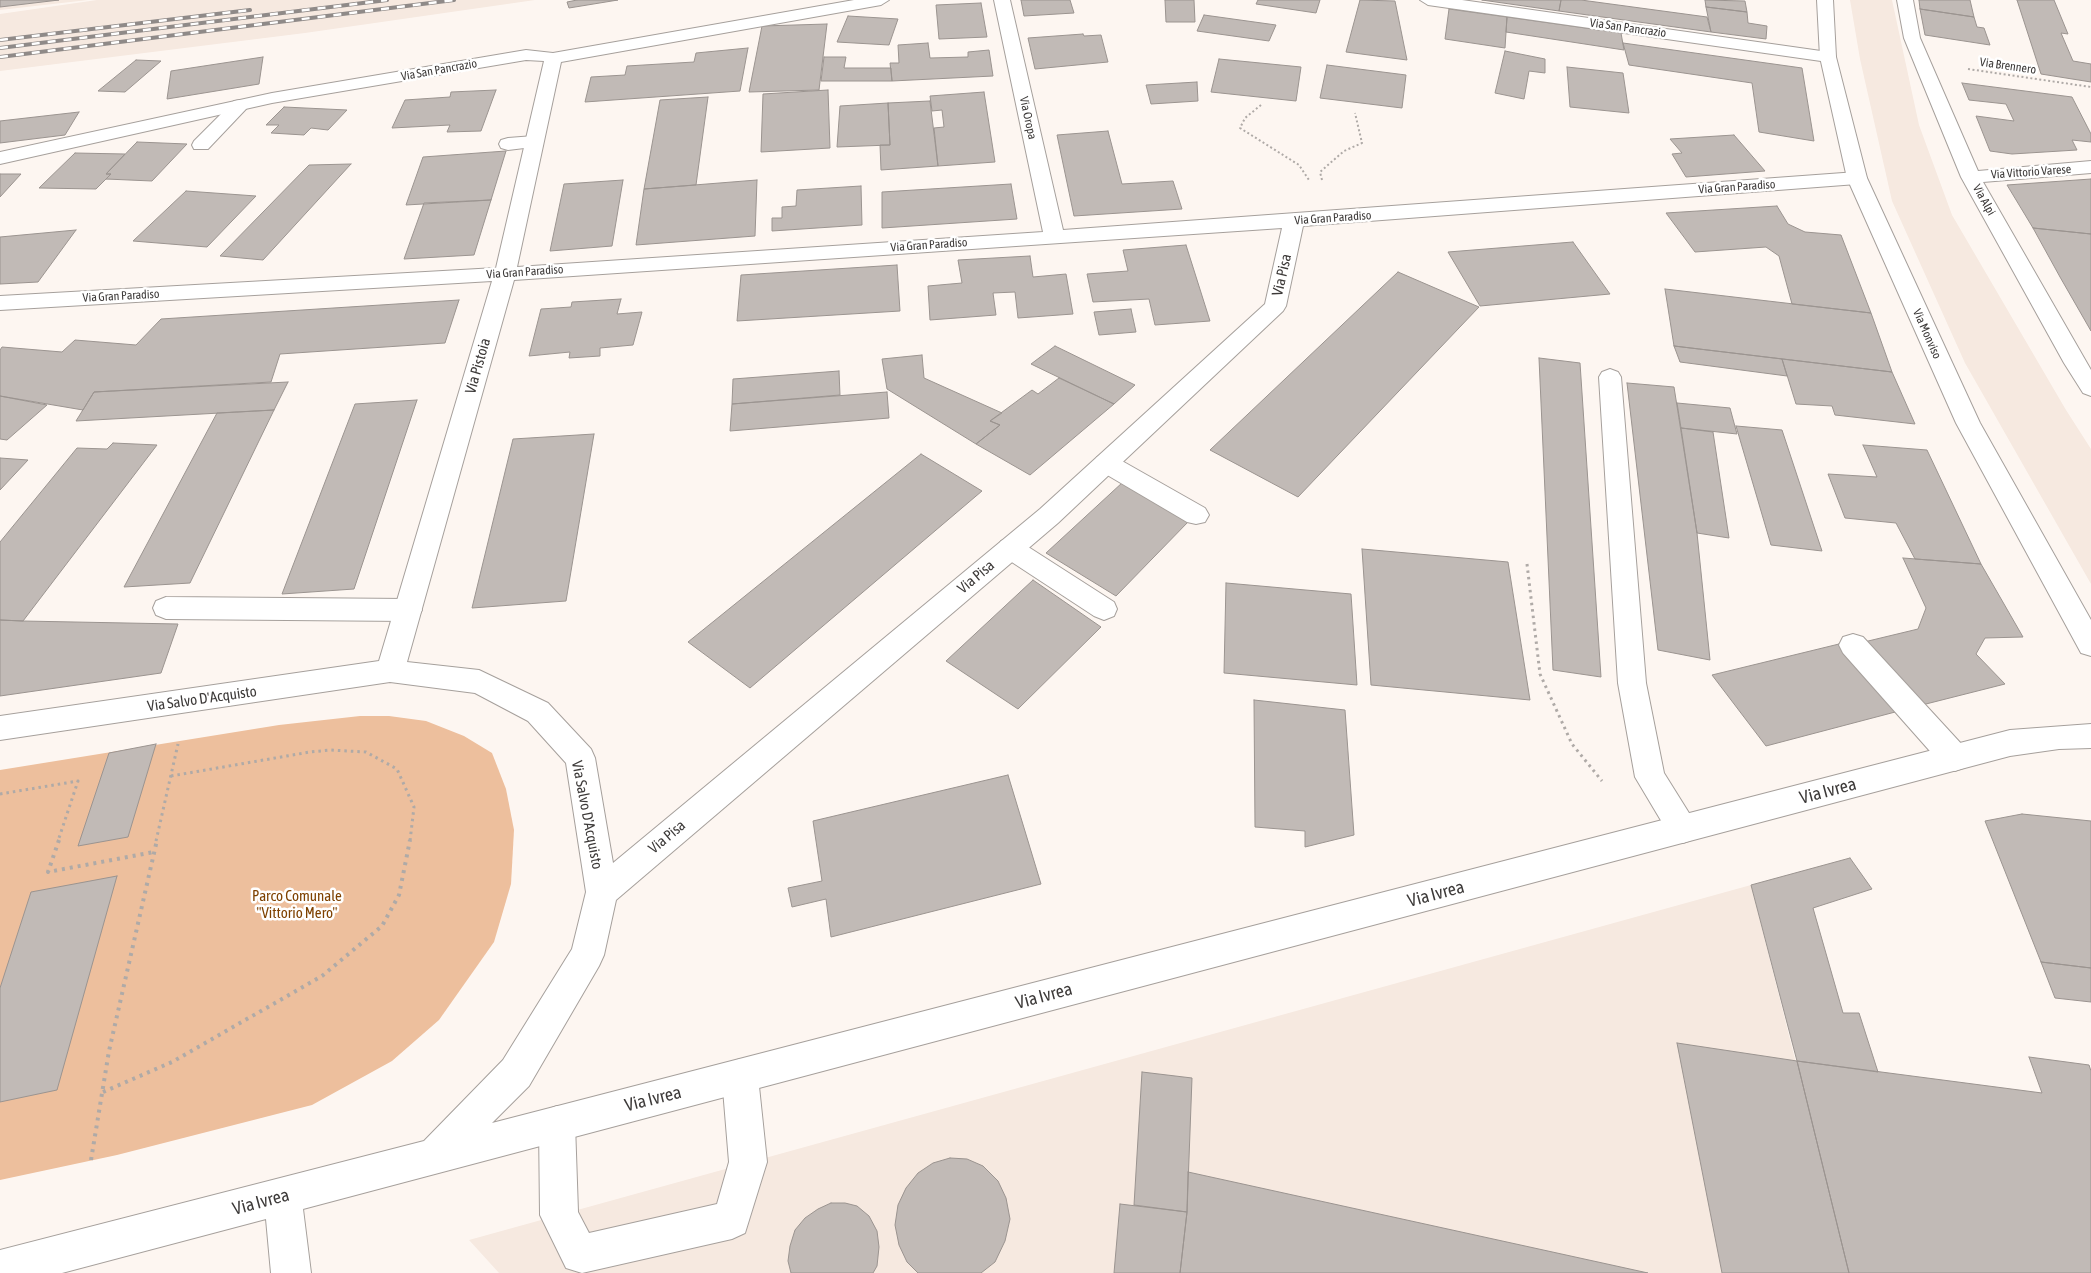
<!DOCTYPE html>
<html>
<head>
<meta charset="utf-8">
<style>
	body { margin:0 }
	canvas { display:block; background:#fdf6f1 }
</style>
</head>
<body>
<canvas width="2091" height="1273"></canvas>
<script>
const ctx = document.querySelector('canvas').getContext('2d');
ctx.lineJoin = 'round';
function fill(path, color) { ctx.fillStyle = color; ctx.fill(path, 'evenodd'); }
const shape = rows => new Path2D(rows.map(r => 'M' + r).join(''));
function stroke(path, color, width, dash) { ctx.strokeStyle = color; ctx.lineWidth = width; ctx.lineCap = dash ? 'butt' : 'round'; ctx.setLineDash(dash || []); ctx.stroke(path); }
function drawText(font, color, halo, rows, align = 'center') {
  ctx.font = font + ' "Asap Condensed",sans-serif'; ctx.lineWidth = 5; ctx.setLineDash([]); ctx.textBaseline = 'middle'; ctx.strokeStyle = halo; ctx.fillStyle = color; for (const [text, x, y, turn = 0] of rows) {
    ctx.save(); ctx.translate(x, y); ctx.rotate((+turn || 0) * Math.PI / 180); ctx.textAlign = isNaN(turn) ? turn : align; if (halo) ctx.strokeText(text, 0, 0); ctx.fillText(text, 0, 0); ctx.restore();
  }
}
fill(shape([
	[0,0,88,0,0,10],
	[97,0,535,0,305,33,0,71,0,14],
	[1850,0,1892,0,1919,125,1952,215,2066,410,2091,449,2091,584,1965,363,1892,201,1860,59],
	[1751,885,1849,1273,499,1273,469,1240]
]), '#f6e9e0');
fill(shape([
	[360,716,389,716,426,721,464,736,492,753,506,789,514,830,511,884,494,942,439,1020,392,1061,312,1105,117,1155,0,1180,0,770,279,725]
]), '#edbf9d');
const building = shape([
	[0,0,59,0,0,7,0,0],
	[577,0,618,0,569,8,567,2,577,0],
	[1021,0,1070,0,1074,13,1024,16,1021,0],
	[1165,0,1194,0,1195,22,1166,22,1165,0],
	[1258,0,1320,0,1316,13,1256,4,1258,0],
	[1360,0,1395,1,1407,60,1346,52,1360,0],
	[1482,0,1561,0,1559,11,1482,0],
	[1561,0,1581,0,1707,17,1711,32,1559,11,1561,0],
	[1705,0,1745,1,1747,12,1706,7,1705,0],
	[1919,0,1970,0,1974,17,1920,9,1919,0],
	[2017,0,2054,0,2068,34,2061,33,2073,61,2091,64,2091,82,2041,74,2017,0],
	[981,3,987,37,939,39,936,5,981,3],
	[1706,7,1747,12,1748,23,1767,26,1766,39,1711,32,1706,7],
	[1449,9,1507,17,1505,48,1445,39,1449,9],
	[1920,9,1974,17,1977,27,1984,28,1990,45,1925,35,1920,9],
	[1204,15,1276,25,1269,41,1197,31,1204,15],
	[848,16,898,19,889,45,837,42,848,16],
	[1507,17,1621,33,1624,50,1506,32,1507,17],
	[827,24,819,90,749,92,762,26,827,24],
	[1083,34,1084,36,1101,35,1108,62,1035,69,1028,38,1083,34],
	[928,43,930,58,968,57,968,52,989,50,993,76,892,81,890,63,899,63,898,45,928,43],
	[1623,43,1802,68,1814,141,1759,132,1752,83,1629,65,1623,43],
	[748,48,740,91,585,102,591,77,625,75,627,66,694,62,696,53,748,48],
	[1505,51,1545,59,1545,73,1529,71,1524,99,1495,93,1505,51],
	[263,57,259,84,167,99,171,71,263,57],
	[824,57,846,57,844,68,891,68,892,81,821,81,824,57],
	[1219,59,1301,67,1296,101,1211,92,1219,59],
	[136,60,161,61,125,92,98,91,136,60],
	[1327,65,1406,75,1402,108,1320,98,1327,65],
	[1567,67,1623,73,1629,113,1570,107,1567,67],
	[1197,82,1198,101,1151,104,1146,85,1197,82],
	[1962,83,2072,97,2091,134,2091,142,2072,140,2077,150,2012,154,1990,151,1976,116,2014,121,2006,104,1969,100,1962,83],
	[496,90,481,131,447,132,450,125,392,128,405,100,450,97,451,92,496,90],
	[828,90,830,148,761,152,763,94,828,90],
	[984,92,995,162,938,166,934,128,944,127,942,110,932,111,930,96,984,92],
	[708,97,696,185,644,189,660,100,708,97],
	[930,101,938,166,881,170,880,145,890,145,888,103,930,101],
	[888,103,890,145,837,147,840,106,888,103],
	[284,107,347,110,328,130,311,128,304,135,271,133,279,125,266,125,284,107],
	[79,112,65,135,0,143,0,121,79,112],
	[1108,131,1122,184,1173,181,1182,209,1074,216,1057,135,1108,131],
	[1734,135,1765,171,1686,177,1672,154,1682,153,1670,139,1734,135],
	[137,142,187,144,152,181,106,179,111,174,106,174,137,142],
	[506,151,491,200,406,205,423,157,506,151],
	[75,153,125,154,106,174,111,174,96,189,39,188,75,153],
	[351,164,263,260,220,256,309,165,351,164],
	[0,174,21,174,0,197,0,174],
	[2091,179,2091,234,2033,228,2007,185,2091,179],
	[623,180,612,246,550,251,564,184,623,180],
	[757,180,755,236,636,245,644,189,757,180],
	[1011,184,1017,219,882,228,882,192,1011,184],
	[861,186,862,225,772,231,772,218,782,218,782,207,796,206,797,190,861,186],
	[186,191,256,196,207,247,133,241,186,191],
	[491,200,474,255,404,259,424,203,491,200],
	[1777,206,1788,224,1805,232,1841,235,1871,313,1792,304,1779,256,1766,247,1695,252,1666,213,1777,206],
	[2033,228,2091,234,2091,331,2060,277,2033,228],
	[76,230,38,282,0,284,0,237,76,230],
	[1573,242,1610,294,1480,306,1448,252,1573,242],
	[1186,245,1210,321,1155,325,1149,299,1093,302,1087,274,1128,271,1123,250,1186,245],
	[1030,256,1033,277,1066,274,1073,314,1018,318,1015,292,993,293,996,315,930,320,928,286,962,283,958,260,1030,256],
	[897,265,900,311,737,321,741,275,897,265],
	[1398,272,1479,307,1298,497,1210,450,1398,272],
	[1665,289,1871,313,1892,372,1674,346,1665,289],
	[621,299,617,314,642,312,633,345,600,348,600,356,569,358,570,352,529,356,541,309,571,307,572,302,621,299],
	[459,300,445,343,280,354,271,382,94,392,83,410,0,396,0,350,2,347,62,352,75,340,136,345,161,319,459,300],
	[1131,309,1136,332,1099,335,1094,312,1131,309],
	[1055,346,1135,385,1114,404,1031,364,1055,346],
	[1674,346,1782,359,1787,376,1680,362,1674,346],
	[922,355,924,378,1002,413,990,421,1000,425,976,444,887,389,882,359,922,355],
	[1539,358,1580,363,1601,677,1553,670,1539,358],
	[1782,359,1892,372,1915,424,1835,415,1832,406,1796,404,1782,359],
	[839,371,840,395,732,404,733,379,839,371],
	[1059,378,1114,404,1030,475,976,444,1000,425,990,421,1032,390,1038,394,1059,378],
	[288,382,274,410,76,421,94,392,288,382],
	[1627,383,1674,387,1697,533,1710,660,1658,650,1627,383],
	[887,392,889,418,730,431,732,404,887,392],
	[0,396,47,405,7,440,0,439,0,396],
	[417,400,354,589,282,594,355,404,417,400],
	[1677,403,1730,408,1737,434,1681,428,1677,403],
	[274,410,190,583,124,587,217,413,274,410],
	[1736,426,1782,430,1822,551,1771,545,1736,426],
	[1681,428,1713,432,1729,538,1697,533,1681,428],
	[594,434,566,601,472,608,513,439,594,434],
	[113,443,157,445,23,621,0,620,0,542,77,448,107,449,113,443],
	[1863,445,1927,450,1981,564,1915,559,1896,523,1845,518,1828,474,1877,477,1863,445],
	[921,454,982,491,750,688,688,642,921,454],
	[0,458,28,460,0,490,0,458],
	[1123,482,1189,521,1116,596,1046,553,1123,482],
	[1362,549,1508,562,1530,700,1371,685,1362,549],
	[1903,558,1981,564,2023,637,1985,638,1976,654,2005,684,1922,705,1864,642,1918,629,1926,608,1903,558],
	[1033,580,1101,627,1018,709,946,661,1033,580],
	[1226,583,1351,594,1357,685,1224,673,1226,583],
	[0,620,23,621,178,624,161,673,0,696,0,620],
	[1839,644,1899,711,1766,746,1712,675,1839,644],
	[1254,700,1345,710,1354,835,1305,847,1305,831,1255,827,1254,700],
	[156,744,128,837,78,846,109,753,156,744],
	[1008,775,1041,884,831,937,826,899,792,907,788,888,822,881,813,821,1008,775],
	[2022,814,2091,821,2091,968,2041,962,1985,821,2022,814],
	[1850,858,1872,889,1813,908,1843,1013,1859,1013,1878,1072,1797,1061,1751,885,1850,858],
	[117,876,57,1090,0,1102,0,988,31,892,117,876],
	[2041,962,2091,968,2091,1002,2055,998,2041,962],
	[1677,1043,1797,1061,1849,1273,1722,1273,1677,1043],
	[2029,1057,2089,1065,2091,1071,2091,1273,1849,1273,1797,1061,2042,1093,2029,1057],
	[1142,1072,1192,1078,1187,1212,1134,1205,1142,1072],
	[950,1158,967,1159,983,1166,998,1181,1006,1198,1010,1219,1005,1241,995,1262,981,1273,918,1273,907,1262,899,1245,895,1225,898,1205,906,1188,918,1173,933,1163,950,1158],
	[1188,1172,1648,1273,1180,1273,1187,1212,1188,1172],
	[831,1203,845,1203,857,1206,869,1216,877,1231,879,1247,877,1266,873,1273,791,1273,788,1261,790,1246,795,1230,805,1218,818,1209,831,1203],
	[1120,1204,1187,1212,1180,1273,1114,1273,1120,1204]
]);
fill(building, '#c1bab6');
stroke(building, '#9b9490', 1);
const service = shape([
	[240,100,246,101,249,105,246,109,208,149,194,149,192,145,194,141,234,101,240,100],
	[534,136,541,138,543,142,541,146,508,150,501,148,499,144,501,140,508,138,534,136],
	[1610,369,1618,372,1621,377,1646,683,1664,773,1699,829,1694,839,1683,843,1672,839,1635,777,1618,683,1599,377,1602,372,1610,369],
	[1106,454,1115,457,1205,508,1209,515,1205,522,1196,524,1187,522,1097,469,1094,463,1097,457,1106,454],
	[1010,538,1019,541,1114,602,1117,609,1114,616,1104,620,1094,616,1001,555,997,548,1001,541,1010,538],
	[166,597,408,599,418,603,422,610,418,617,408,621,166,619,156,615,153,608,156,601,166,597],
	[1853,634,1863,637,1966,749,1970,758,1966,767,1955,771,1944,767,1843,653,1839,645,1843,637,1853,634],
	[740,1059,753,1064,758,1077,767,1162,745,1233,732,1239,582,1273,566,1268,540,1215,539,1124,544,1111,557,1106,570,1111,575,1124,578,1212,589,1233,717,1204,729,1162,722,1077,727,1064,740,1059]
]);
const minor = shape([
	[854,0,889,0,881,5,561,62,517,267,1043,232,994,0,1010,0,1063,230,1857,172,1864,174,1867,178,1864,182,1857,184,1303,226,1286,306,1283,311,1058,523,616,900,604,955,599,966,529,1086,492,1123,2010,730,2091,724,2091,748,2059,749,2010,756,303,1209,311,1273,271,1273,266,1219,62,1273,0,1273,0,1250,424,1141,503,1060,572,949,586,892,566,763,528,721,475,693,390,682,0,740,0,716,379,661,492,281,0,310,0,296,496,268,544,61,526,60,272,103,0,164,0,152,272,93,526,50,553,53,854,0],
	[1282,228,1265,304,1040,509,613,863,595,758,591,749,548,703,479,670,407,662,514,280,1282,228],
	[1420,0,1462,0,1828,52,1834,53,1836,57,1834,61,1828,62,1428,5,1420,0],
	[1897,0,1913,0,1920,38,1978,171,2091,161,2091,173,1983,182,2091,370,2091,396,2083,393,2064,363,1961,177,1904,38,1897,0]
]);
const tertiary = shape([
	[1817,0,1833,0,1836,57,1867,178,1980,423,2091,620,2091,656,2081,653,1956,423,1847,178,1820,57,1817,0]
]);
stroke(service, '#a6a09c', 2);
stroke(minor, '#a6a09c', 2);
stroke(tertiary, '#a6a09c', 2);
stroke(shape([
	[1968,69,2091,87],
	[1261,105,1245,118,1240,128,1299,165,1309,180],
	[1322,180,1320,172,1344,151,1362,143,1355,113]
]), '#afaaa7', 2, [2, 2.5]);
stroke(shape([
	[1527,564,1540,674,1572,744,1602,781],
	[171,776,310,752,331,750,366,752,397,769,414,807,410,841],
	[0,794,78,781,58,841],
	[156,841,178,744]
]), '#afaaa7', 3, [2.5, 4]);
stroke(shape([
	[59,840,48,872,154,852],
	[103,1092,172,1062,322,976,382,926,399,895,410,840],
	[91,1160,109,1051,157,840]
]), '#afaaa7', 4, [3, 5]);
fill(service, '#fff');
fill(minor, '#fff');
fill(tertiary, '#fff');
const rail = shape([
	[0,40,250,10],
	[0,48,387,0],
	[0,57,454,0]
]);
stroke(rail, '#8f8a88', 4);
stroke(rail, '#fff', 2.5, [8]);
drawText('12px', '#3d3a39', '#fff', [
	["Via San Pancrazio",1628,28,8],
	["Via Brennero",2008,66,8],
	["Via San Pancrazio",439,70,-10],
	["Via Oropa",1028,118,78],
	["Via Vittorio Varese",2031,172,-4],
	["Via Gran Paradiso",1737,187,-4],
	["Via Alpi",1984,200,61],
	["Via Gran Paradiso",1333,218,-4],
	["Via Gran Paradiso",929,245,-4],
	["Via Gran Paradiso",525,272,-4],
	["Via Gran Paradiso",121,296,-3],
	["Via Monviso",1927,334,66]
]);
drawText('15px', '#3d3a39', '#fff', [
	["Via Pisa",1282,275,-77],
	["Via Pistoia",478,366,-74],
	["Via Pisa",976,577,-40],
	["Via Salvo D'Acquisto",202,699,-8],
	["Via Salvo D'Acquisto",587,815,79],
	["Via Pisa",667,837,-40]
]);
drawText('15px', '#7e4100', '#fff', [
	["Parco Comunale",297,896],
	["\"Vittorio Mero\"",297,913]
]);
drawText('18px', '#3d3a39', '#fff', [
	["Via Ivrea",1828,791,-15],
	["Via Ivrea",1436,894,-15],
	["Via Ivrea",1044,996,-15],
	["Via Ivrea",653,1099,-14],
	["Via Ivrea",261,1202,-15]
]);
</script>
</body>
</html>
